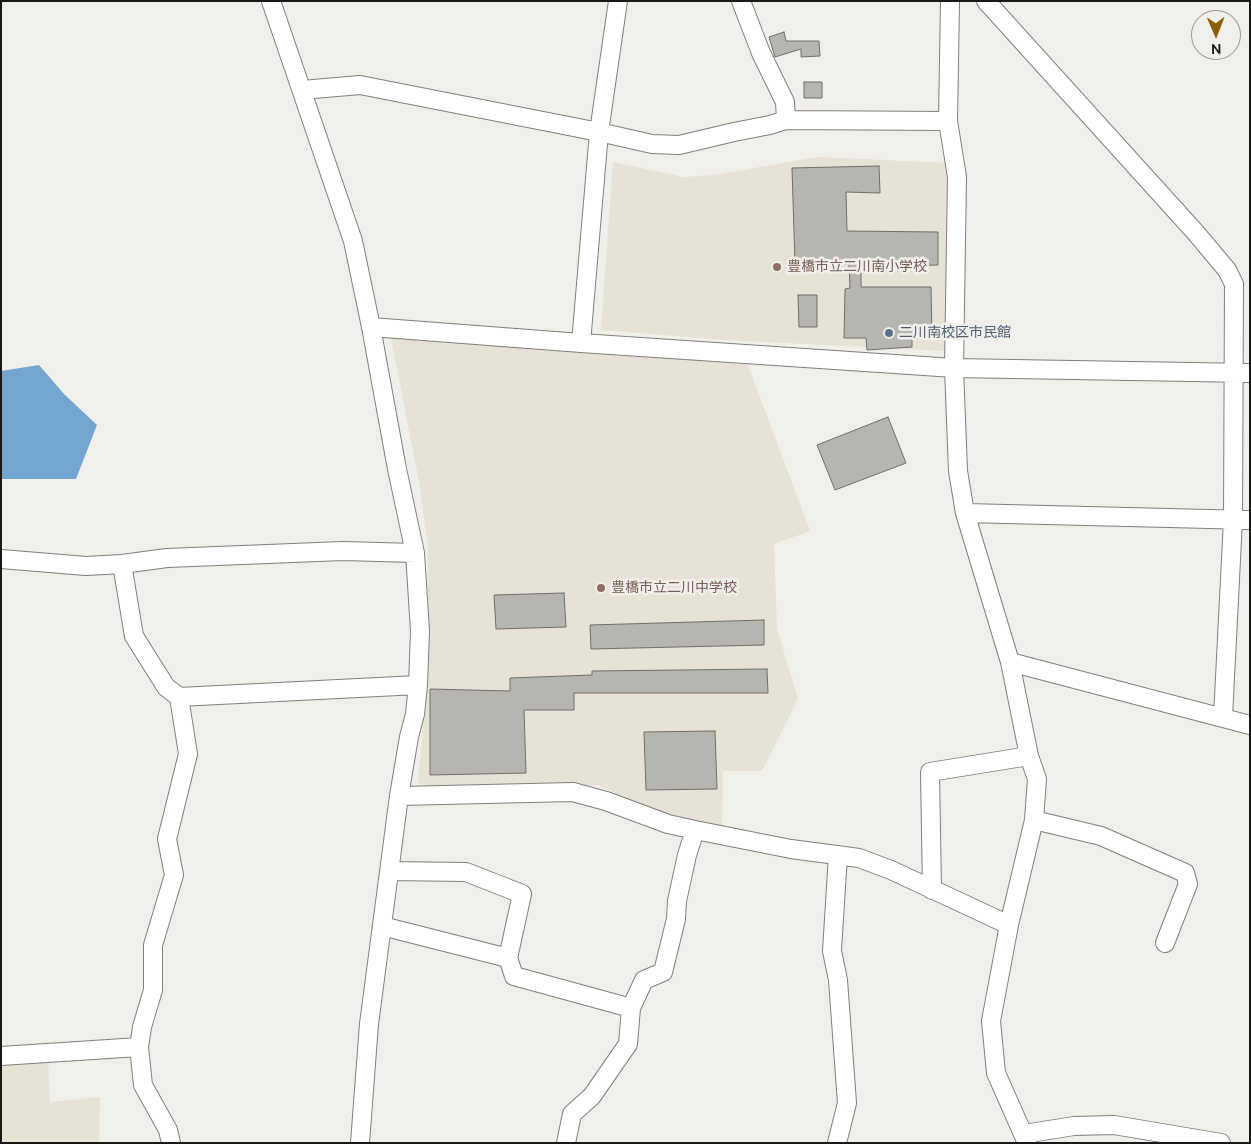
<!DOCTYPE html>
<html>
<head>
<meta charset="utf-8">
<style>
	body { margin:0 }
	#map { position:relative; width:1251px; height:1144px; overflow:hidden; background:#f1efea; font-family:"DM Sans",sans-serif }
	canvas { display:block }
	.frame { position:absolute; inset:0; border:2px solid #191817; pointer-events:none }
	.north { position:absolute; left:1191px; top:10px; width:50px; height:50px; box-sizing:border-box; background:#f1efea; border:1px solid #9b9996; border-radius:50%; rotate:179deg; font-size:14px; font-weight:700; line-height:20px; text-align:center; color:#191817 }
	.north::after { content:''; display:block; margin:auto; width:18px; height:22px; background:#8d5f05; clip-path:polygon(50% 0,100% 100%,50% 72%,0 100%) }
</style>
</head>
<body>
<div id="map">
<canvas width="1251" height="1144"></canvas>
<div class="frame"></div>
<div class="north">N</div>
</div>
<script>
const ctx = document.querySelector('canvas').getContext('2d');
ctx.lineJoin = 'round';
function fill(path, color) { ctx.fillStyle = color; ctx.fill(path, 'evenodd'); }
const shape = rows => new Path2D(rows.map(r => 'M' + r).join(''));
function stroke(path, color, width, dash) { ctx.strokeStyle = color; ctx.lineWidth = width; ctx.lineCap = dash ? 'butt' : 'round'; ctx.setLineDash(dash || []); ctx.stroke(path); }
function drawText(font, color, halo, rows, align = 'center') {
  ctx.font = font + ' "DM Sans","Noto Sans JP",sans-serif'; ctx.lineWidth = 5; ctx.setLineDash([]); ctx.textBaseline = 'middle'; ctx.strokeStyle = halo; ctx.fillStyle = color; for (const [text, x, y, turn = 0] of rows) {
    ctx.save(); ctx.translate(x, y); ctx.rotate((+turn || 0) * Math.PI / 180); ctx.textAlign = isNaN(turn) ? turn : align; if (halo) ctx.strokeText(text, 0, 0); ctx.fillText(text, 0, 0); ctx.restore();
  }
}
fill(shape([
	[818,157,948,163,946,351,724,340,601,330,613,162,684,177,714,175],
	[402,334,747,363,810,531,774,544,777,629,798,699,762,771,723,771,722,828,677,822,598,785,500,792,418,784,427,679,428,546,419,482,391,338],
	[48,1060,50,1102,100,1097,99,1143,1,1143,1,1064]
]), '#e7e1d6');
fill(shape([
	[39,365,64,394,97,425,76,479,1,479,1,371]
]), '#73a5d1');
const building = shape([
	[784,32,786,41,819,41,820,56,801,57,801,49,775,57,769,37,784,32],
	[804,82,822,82,822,98,804,98,804,82],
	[879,166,880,193,846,192,847,231,938,232,938,265,861,267,861,287,931,287,932,338,912,338,912,347,867,350,866,338,844,338,845,289,850,288,849,264,795,264,792,168,879,166],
	[798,295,817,295,817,327,799,327,798,295],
	[888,417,906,463,835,490,817,445,888,417],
	[564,593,566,627,496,629,494,595,564,593],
	[764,620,764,645,591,649,590,625,764,620],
	[767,669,768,693,574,693,574,710,524,710,526,773,430,775,430,689,510,691,510,678,592,675,592,671,767,669],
	[715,731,717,789,646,790,644,732,715,731]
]);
fill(building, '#b7b5b0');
stroke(building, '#706e6a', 1);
const minor = shape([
	[271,1,353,241,371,327,397,469,415,553,420,631,418,685,415,714,409,737,399,796,369,1024,360,1143],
	[741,1,761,53,785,102,786,120],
	[950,1,948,121,957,177,954,368,958,471,965,513,1010,662,1029,756,1037,779,1034,820,1009,925,991,1021,996,1073,1027,1143],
	[986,1,1196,233,1227,270,1234,284,1233,520,1223,717],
	[302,90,360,85,599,132,652,144,679,145,734,132,770,125,786,120,948,121],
	[371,327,581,343,954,368,1250,373],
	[581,343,599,132,618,1],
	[965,513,1250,520],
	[1,559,86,566,122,564,167,558,343,551,415,553],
	[122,564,134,636,166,687,179,697,188,754,167,839,174,875,153,945,153,990,142,1027,139,1047],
	[1010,662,1250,725],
	[179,697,418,685],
	[399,796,573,792,606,801,668,824,695,830,791,849,859,858,891,870,1009,925],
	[1034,820,1101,836,1185,873,1188,884,1165,943],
	[390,871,466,872,522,894,508,958],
	[932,890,930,772,1029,756],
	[382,926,508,958,514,976,631,1008],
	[1,1056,139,1047,143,1085,168,1130,171,1143],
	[1024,1134,1074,1126,1114,1125,1221,1143],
	[566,1143,572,1114,592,1096,628,1044,631,1008,644,980,663,972,676,919,677,901,687,855,695,830],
	[837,1143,847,1103,838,980,832,951,838,855]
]);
stroke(minor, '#817f7b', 20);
stroke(minor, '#fff', 18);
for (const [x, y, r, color] of [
	[777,267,5,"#8d6e63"],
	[889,333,5,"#5c6f8a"],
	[601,588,5,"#8d6e63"]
]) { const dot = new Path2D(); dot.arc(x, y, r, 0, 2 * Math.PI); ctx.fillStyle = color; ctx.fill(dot); stroke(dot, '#f1efea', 2); }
drawText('14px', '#785e54', '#f1efea', [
	["豊橋市立二川南小学校",787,267],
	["豊橋市立二川中学校",611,588]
], 'left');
drawText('14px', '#4e5e75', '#f1efea', [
	["二川南校区市民館",899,333]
], 'left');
</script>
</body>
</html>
